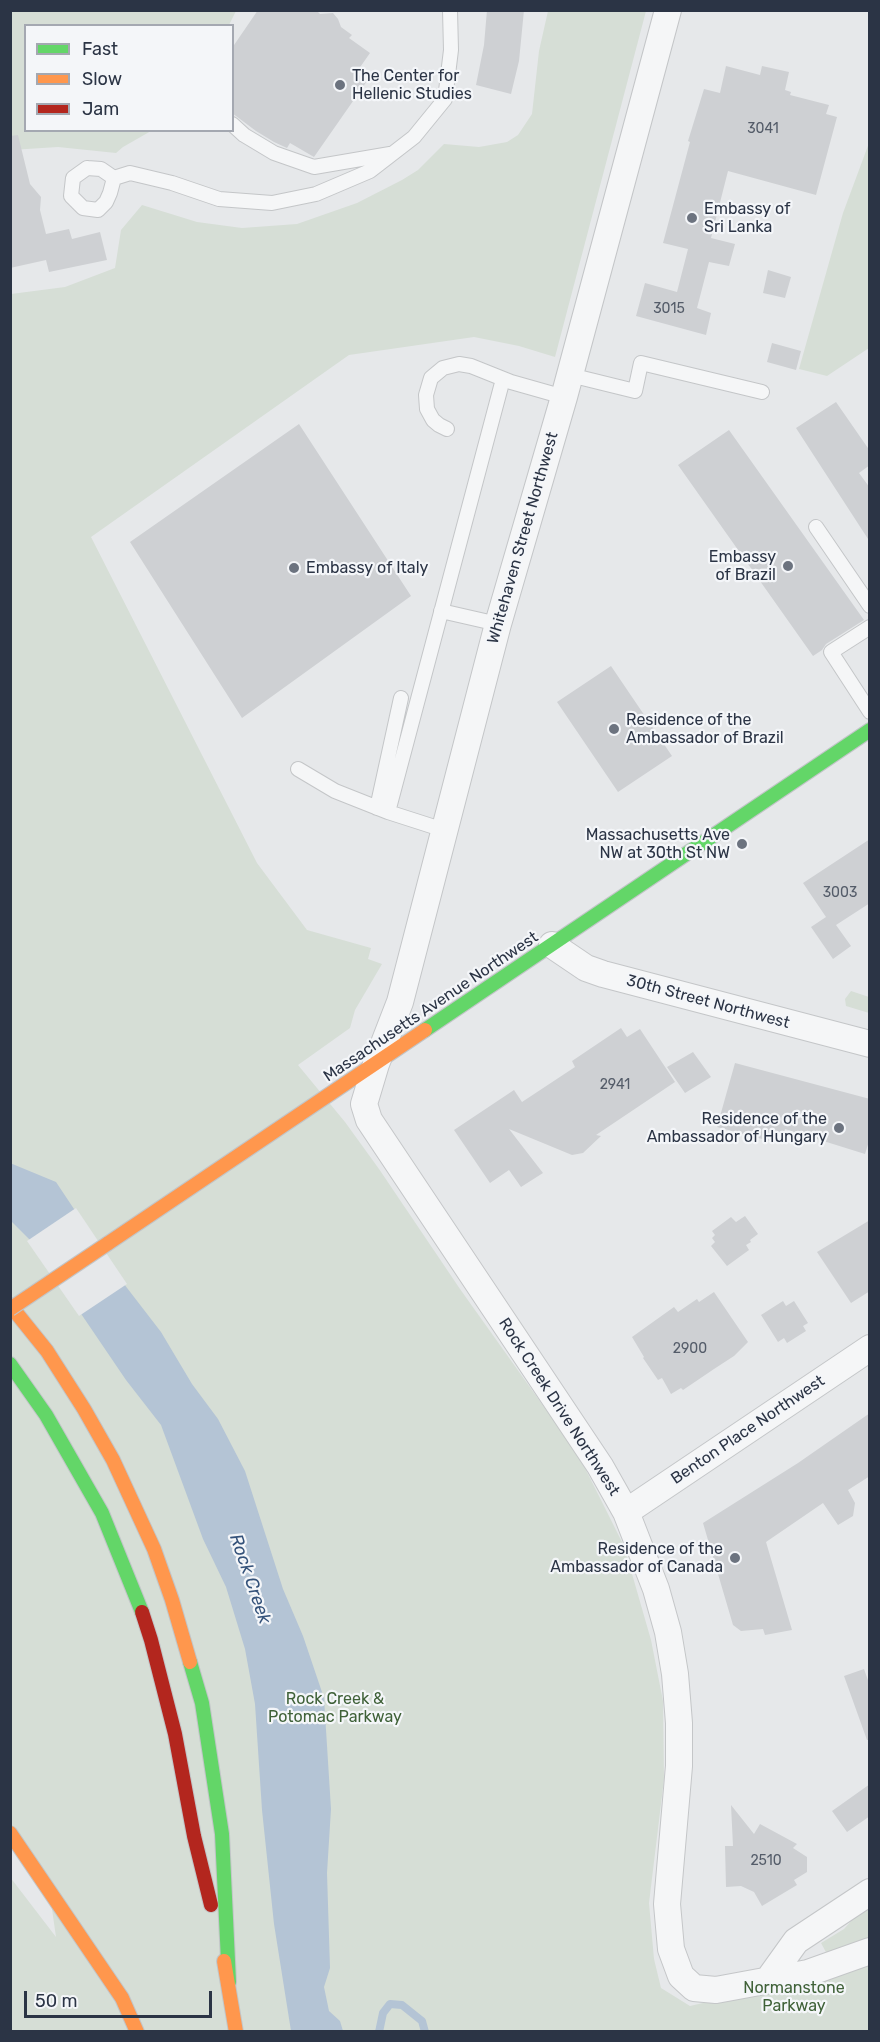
<!DOCTYPE html>
<html>
<head>
<meta charset="utf-8">
<style>
	body { margin:0 }
	#map { position:relative; width:880px; height:2042px; overflow:hidden; background:#e6e8ea; font-family:Rubik,sans-serif }
	canvas { display:block }
	.frame { position:absolute; inset:0; border:12px solid #2b3445; pointer-events:none }
	.legend { position:absolute; left:24px; top:24px; width:210px; height:108px; box-sizing:border-box; background:#f4f6f9; border:2px solid #a4a8b1; margin:0; padding:8px 10px; list-style:none; font-size:18px; color:#2b3445 }
	.legend li { display:flex; align-items:center; gap:12px; height:30px }
	.legend b { width:30px; border:2px solid #a4a8b1 }
	.scale { position:absolute; left:24px; top:1991px; width:188px; height:27px; box-sizing:border-box; border:3px solid #2b3445; border-top:0; padding-left:8px; font-size:18px; line-height:21px; white-space:nowrap; color:#2b3445; -webkit-text-stroke:4px #f4f6f9; paint-order:stroke }
</style>
</head>
<body>
<div id="map">
<canvas width="880" height="2042"></canvas>
<div class="frame"></div>
<ul class="legend">
<li><b style="height:8px;background:#63d668"></b>Fast</li>
<li><b style="height:8px;background:#ff974d"></b>Slow</li>
<li><b style="height:8px;background:#b3261e"></b>Jam</li>
</ul>
<div class="scale">50 m</div>
</div>
<script>
const ctx = document.querySelector('canvas').getContext('2d');
ctx.lineJoin = 'round';
function fill(path, color) { ctx.fillStyle = color; ctx.fill(path, 'evenodd'); }
const shape = rows => new Path2D(rows.map(r => 'M' + r).join(''));
function stroke(path, color, width, dash) { ctx.strokeStyle = color; ctx.lineWidth = width; ctx.lineCap = dash ? 'butt' : 'round'; ctx.setLineDash(dash || []); ctx.stroke(path); }
function drawText(font, color, halo, rows, align = 'center') {
  ctx.font = font + ' Rubik,sans-serif'; ctx.lineWidth = 4.5; ctx.setLineDash([]); ctx.textBaseline = 'middle'; ctx.strokeStyle = halo; ctx.fillStyle = color; for (const [text, x, y, turn = 0] of rows) {
    ctx.save(); ctx.translate(x, y); ctx.rotate((+turn || 0) * Math.PI / 180); ctx.textAlign = isNaN(turn) ? turn : align; if (halo) ctx.strokeText(text, 0, 0); ctx.fillText(text, 0, 0); ctx.restore();
  }
}
fill(shape([
	[10,11,236,11,229,25,26,26,26,130,151,131,123,147,116,153,58,147,11,150],
	[548,11,646,11,555,357,519,346,474,337,349,355,91,537,257,863,307,930,371,948,368,959,382,964,355,1010,350,1028,298,1065,345,1122,379,1169,460,1289,579,1456,624,1546,651,1640,663,1701,664,1779,649,1903,654,1959,661,1988,690,2006,869,1964,869,2031,11,2031,10,1877,56,1937,50,1895,10,1828,11,294,65,287,115,268,121,230,142,205,197,222,242,228,297,224,357,203,402,180,418,170,444,144,479,147,507,142,518,135,532,114,539,51],
	[869,143,869,348,827,376,799,369,843,213],
	[851,991,869,997,869,1013,846,1006,845,999],
	[869,1909,869,1938,827,1954,821,1943,844,1929,853,1919]
]), '#d6ded6');
fill(shape([
	[10,1163,56,1182,124,1284,161,1332,192,1384,218,1419,245,1471,283,1589,303,1636,324,1698,331,1809,327,1873,330,1968,324,1987,329,2011,340,2021,343,2031,291,2031,274,1924,262,1810,255,1704,245,1649,226,1587,203,1539,161,1425,126,1380,33,1243,11,1221]
]), '#b4c4d5');
fill(shape([
	[76,1208,127,1284,79,1316,27,1241]
]), '#e6e8ea');
stroke(shape([
	[379,2032,383,2013,390,2004,402,2005,422,2021,425,2032]
]), '#b4c4d5', 8);
fill(shape([
	[258,10,316,10,320,14,333,13,338,19,341,27,352,35,349,38,370,53,356,73,367,81,314,157,290,143,287,148,274,142,256,131,232,113,232,48],
	[487,10,524,10,519,61,511,94,476,85,484,45],
	[726,66,760,75,762,66,789,72,785,90,791,92,790,95,829,105,826,114,837,117,816,195,728,171,711,238,735,244,729,266,709,262,697,308,711,313,706,335,636,316,645,283,677,292,688,249,663,243,690,142,688,141,704,89,720,93],
	[18,135,30,184,41,197,40,210,46,234,69,229,72,239,100,232,107,260,49,272,46,260,10,268,10,136],
	[768,270,791,277,785,298,763,293],
	[772,343,801,351,796,370,767,362],
	[836,402,870,451,870,465,859,473,870,488,870,542,796,428],
	[299,424,411,596,242,718,130,542],
	[729,430,864,620,826,644,822,650,813,656,678,465],
	[611,666,672,756,618,792,557,702],
	[870,839,870,903,836,925,851,946,833,959,811,927,826,917,803,883],
	[621,1028,627,1037,640,1029,675,1082,596,1135,601,1136,583,1153,572,1155,509,1129,543,1173,521,1187,509,1170,490,1183,454,1130,514,1090,522,1102,575,1067,572,1061],
	[693,1052,711,1077,685,1093,667,1067],
	[735,1063,870,1099,870,1138,865,1154,785,1129,781,1144,717,1127],
	[745,1216,758,1234,750,1240,751,1242,746,1245,749,1250,727,1266,711,1246,715,1242,712,1238,715,1235,712,1231,731,1217,736,1222],
	[870,1220,870,1291,851,1303,817,1252],
	[714,1292,748,1342,734,1356,714,1369,683,1390,681,1388,671,1394,662,1378,658,1380,643,1358,644,1357,632,1337,674,1307,678,1312,697,1299,699,1302],
	[783,1301,786,1306,794,1301,808,1323,803,1326,806,1331,787,1343,784,1338,778,1342,761,1315],
	[870,1413,870,1476,848,1490,855,1503,853,1516,838,1525,823,1503,766,1542,792,1630,765,1635,763,1629,741,1631,733,1625,703,1523,798,1463],
	[864,1669,870,1686,870,1740,867,1740,844,1676],
	[870,1784,870,1816,847,1832,832,1811],
	[731,1805,754,1834,760,1824,797,1844,793,1848,807,1857,807,1872,794,1880,797,1885,762,1906,754,1892,741,1886,726,1887,725,1846,733,1846]
]), '#ced0d3');
const lane = shape([
	[232,124,244,135,274,153,314,167,390,154],
	[87,168,101,169,114,178,110,193,106,202,98,210,83,208,71,196,73,178,87,168],
	[114,178,130,173,172,183,219,199,272,203,316,194,370,171,414,137,445,99,451,50,450,10],
	[570,375,635,391,641,363,762,392],
	[447,429,439,425,433,420,427,409,426,395,431,378,443,368,459,364,471,366,511,382,564,397],
	[816,527,870,606],
	[441,611,498,624],
	[870,627,831,652,870,712],
	[298,769,335,791,388,812,444,830],
	[377,808,401,698],
	[388,812,503,379]
]);
const street = shape([
	[668,10,564,397,498,624,400,1002,376,1064,364,1104,369,1120,600,1466,626,1512,656,1589,668,1632,675,1674,679,1723,679,1766,667,1904,671,1949,681,1976,694,1988,716,1990,808,1973,870,1951],
	[552,945,586,968,603,974,870,1044],
	[626,1512,870,1348],
	[768,1980,796,1941,870,1892]
]);
const fast = shape([
	[425,1030,870,730],
	[10,1364,46,1415,102,1513,142,1612],
	[190,1662,202,1703,222,1834,229,1982]
]);
const slow = shape([
	[107,1244,425,1030],
	[10,1305,47,1351,84,1409,113,1460,154,1549,172,1600,190,1662],
	[10,1833,122,1998,137,2032],
	[224,1961,236,2032]
]);
const jam = shape([
	[142,1612,151,1640,175,1734,194,1836,211,1905]
]);
stroke(lane, '#c4c6c8', 16);
stroke(street, '#c4c6c8', 28);
stroke(fast, '#c2c5c8', 16);
stroke(slow, '#c2c5c8', 16);
stroke(jam, '#c2c5c8', 16);
stroke(lane, '#f5f6f7', 14);
stroke(street, '#f5f6f7', 26);
stroke(fast, '#63d668', 14);
stroke(slow, '#ff974d', 14);
stroke(jam, '#b3261e', 14);
const slowBridge = shape([
	[10,1309,107,1244]
]);
stroke(slowBridge, '#c2c5c8', 16, []);
stroke(slowBridge, '#ff974d', 14);
for (const [x, y, r, color] of [
	[340,85,6,"#6c737f"],
	[692,218,6,"#6c737f"],
	[788,566,6,"#6c737f"],
	[294,568,6,"#6c737f"],
	[614,729,6,"#6c737f"],
	[742,844,6,"#6c737f"],
	[839,1128,6,"#6c737f"],
	[735,1558,6,"#6c737f"]
]) { const dot = new Path2D(); dot.arc(x, y, r, 0, 2 * Math.PI); ctx.fillStyle = color; ctx.fill(dot); stroke(dot, '#f4f6f9', 2); }
drawText('14px', '#545c69', null, [
	["3041",763,129],
	["3015",669,309],
	["3003",840,893],
	["2941",615,1085],
	["2900",690,1349],
	["2510",766,1861]
]);
drawText('16px', '#2b3445', '#f4f6f9', [
	["The Center for",352,76],
	["Hellenic Studies",352,94],
	["Embassy of",704,209],
	["Sri Lanka",704,227],
	["Embassy",776,557,"right"],
	["of Brazil",776,575,"right"],
	["Embassy of Italy",306,568],
	["Residence of the",626,720],
	["Ambassador of Brazil",626,738],
	["Massachusetts Ave",730,835,"right"],
	["NW at 30th St NW",730,853,"right"],
	["Residence of the",827,1119,"right"],
	["Ambassador of Hungary",827,1137,"right"],
	["Residence of the",723,1549,"right"],
	["Ambassador of Canada",723,1567,"right"]
], 'left');
drawText('16px', '#2b3445', '#f4f6f9', [
	["Whitehaven Street Northwest",523,538,-74],
	["30th Street Northwest",708,1002,15],
	["Massachusetts Avenue Northwest",431,1007,-34],
	["Rock Creek Drive Northwest",559,1407,57],
	["Benton Place Northwest",748,1430,-34]
]);
drawText('16px', '#3f6138', '#f4f6f9', [
	["Rock Creek &",335,1699],
	["Potomac Parkway",335,1717],
	["Normanstone",794,1988],
	["Parkway",794,2006]
]);
drawText('italic 18px', '#34527a', '#f4f6f9', [
	["Rock Creek",250,1579,71]
]);
</script>
</body>
</html>
